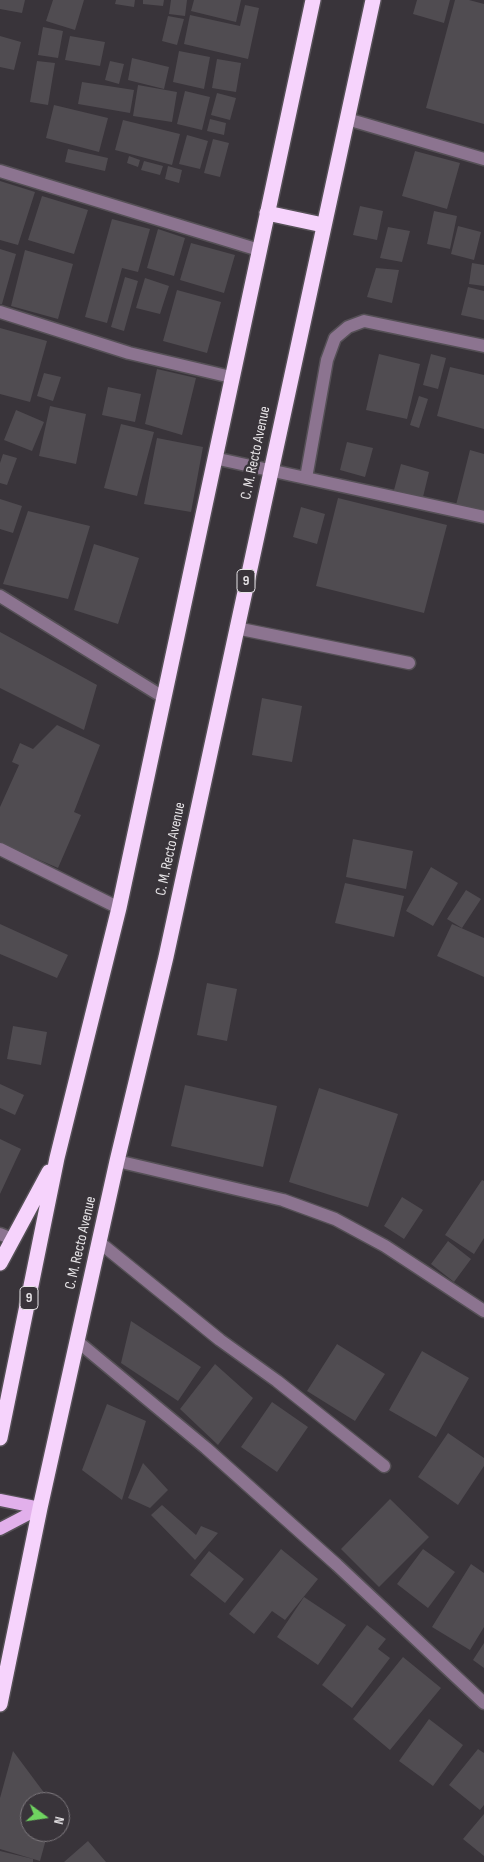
<!DOCTYPE html>
<html>
<head>
<meta charset="utf-8">
<style>
	body { margin:0 }
	#map { position:relative; width:484px; height:1862px; overflow:hidden; background:#39343a; font-family:"Sofia Sans Condensed",sans-serif }
	canvas { display:block }
	.north { position:absolute; left:20px; top:1792px; width:50px; height:50px; box-sizing:border-box; background:#39343a; border:1px solid #7f7a7f; border-radius:50%; rotate:104deg; font-size:14px; font-weight:700; line-height:20px; text-align:center; color:#e7e4e7 }
	.north::after { content:''; display:block; margin:auto; width:18px; height:22px; background:#6fd360; clip-path:polygon(50% 0,100% 100%,50% 72%,0 100%) }
</style>
</head>
<body>
<div id="map">
<canvas width="484" height="1862"></canvas>
<div class="north">N</div>
</div>
<script>
const ctx = document.querySelector('canvas').getContext('2d');
ctx.lineJoin = 'round';
function fill(path, color) { ctx.fillStyle = color; ctx.fill(path, 'evenodd'); }
const shape = rows => new Path2D(rows.map(r => 'M' + r).join(''));
function stroke(path, color, width, dash) { ctx.strokeStyle = color; ctx.lineWidth = width; ctx.lineCap = dash ? 'butt' : 'round'; ctx.setLineDash(dash || []); ctx.stroke(path); }
function drawText(font, color, halo, rows, align = 'center') {
  ctx.font = font + ' "Sofia Sans Condensed",sans-serif'; ctx.lineWidth = 5; ctx.setLineDash([]); ctx.textBaseline = 'middle'; ctx.strokeStyle = halo; ctx.fillStyle = color; for (const [text, x, y, turn = 0] of rows) {
    ctx.save(); ctx.translate(x, y); ctx.rotate((+turn || 0) * Math.PI / 180); ctx.textAlign = isNaN(turn) ? turn : align; if (halo) ctx.strokeText(text, 0, 0); ctx.fillText(text, 0, 0); ctx.restore();
  }
}
fill(shape([
	[0,0,25,0,22,13,0,9],
	[53,0,84,0,75,30,46,21],
	[116,0,135,0,134,7,115,4],
	[143,0,164,0,163,6,143,4],
	[171,0,187,0,185,16,169,14],
	[194,0,241,0,236,22,191,11],
	[417,0,450,0,444,23,413,14],
	[455,0,469,0,484,4,484,124,426,108],
	[245,5,259,8,248,59,184,44,190,15,240,26],
	[168,16,184,19,177,45,162,41],
	[43,27,63,31,58,58,38,55],
	[0,36,21,42,14,70,0,67],
	[70,36,105,42,100,66,65,60],
	[179,51,210,57,204,89,173,82],
	[132,58,169,67,164,89,128,80],
	[217,59,241,63,236,92,212,88],
	[37,61,55,63,48,105,30,102],
	[110,61,124,64,119,84,105,80],
	[82,82,134,90,130,113,78,104],
	[138,85,177,92,172,122,133,116],
	[185,91,210,97,202,130,177,124],
	[217,93,236,98,230,120,211,115],
	[54,105,108,118,99,152,46,138],
	[210,119,226,123,224,135,207,131],
	[123,120,180,134,172,165,115,150],
	[187,135,208,141,200,169,179,164],
	[213,139,229,143,220,177,204,173],
	[68,149,108,158,105,171,65,162],
	[415,151,460,163,447,209,402,196],
	[129,156,140,160,138,167,127,163],
	[144,161,163,166,160,175,141,170],
	[168,166,182,170,179,183,165,179],
	[0,181,35,192,18,245,0,240],
	[42,196,88,210,74,254,28,240],
	[360,206,383,211,377,240,353,235],
	[434,211,457,216,450,249,427,244],
	[112,219,150,229,138,272,122,268,107,323,85,317],
	[458,226,481,232,474,260,451,254],
	[388,227,410,231,402,262,380,258],
	[158,229,185,238,174,276,147,268],
	[191,243,235,255,224,293,180,280],
	[0,249,16,254,2,304,0,304],
	[25,250,73,264,58,319,11,306],
	[472,263,484,265,484,286,469,284],
	[376,268,399,270,392,303,367,297],
	[125,277,138,281,124,331,111,327],
	[145,278,169,286,160,314,136,308],
	[468,287,484,291,484,320,461,315],
	[177,290,221,302,207,353,163,341],
	[0,328,47,341,30,402,0,394],
	[379,354,420,364,407,419,366,410],
	[431,354,446,358,438,389,423,385],
	[450,367,484,375,484,429,437,416],
	[157,369,196,378,182,435,145,424],
	[44,373,61,377,53,401,37,396],
	[108,387,141,394,135,422,102,415],
	[419,396,428,399,419,428,410,425],
	[50,406,86,414,76,464,39,456],
	[16,410,44,422,32,451,4,440],
	[121,424,154,432,137,496,104,488],
	[157,438,203,447,191,512,144,504],
	[347,442,373,448,365,477,340,470],
	[470,450,484,454,484,512,456,505],
	[3,454,17,458,7,485,0,483,0,463],
	[401,464,429,472,423,497,394,490],
	[338,498,447,525,424,613,316,586],
	[0,499,22,506,13,533,0,529],
	[301,507,325,514,317,544,293,537],
	[28,511,90,526,68,599,3,584],
	[94,544,139,558,118,624,74,610],
	[0,632,97,685,84,730,0,688],
	[262,698,302,706,292,762,252,755],
	[57,725,100,745,74,812,81,815,58,868,0,843,0,807,19,765,12,762,20,743,33,749],
	[353,839,413,851,406,889,346,877],
	[431,867,458,883,433,926,406,911],
	[345,883,404,896,394,937,335,923],
	[466,890,481,899,462,928,447,919],
	[0,924,68,955,57,978,0,954],
	[452,924,484,938,484,977,437,956],
	[207,983,237,989,227,1041,197,1035],
	[13,1026,47,1032,41,1065,7,1059],
	[0,1084,24,1095,15,1115,0,1108],
	[185,1085,277,1106,263,1167,171,1146],
	[319,1088,398,1114,368,1207,289,1182],
	[0,1139,21,1149,0,1194],
	[482,1180,484,1181,484,1238,474,1254,445,1235],
	[402,1197,423,1210,404,1239,384,1226],
	[448,1241,471,1259,454,1282,431,1264],
	[131,1321,201,1367,178,1401,121,1363],
	[337,1344,385,1374,355,1421,307,1391],
	[422,1351,469,1378,436,1437,389,1410],
	[215,1364,253,1398,218,1445,180,1409],
	[272,1402,308,1427,277,1472,241,1447],
	[107,1404,146,1421,122,1500,82,1470],
	[448,1433,484,1458,484,1466,458,1505,418,1477],
	[143,1463,168,1490,150,1508,128,1498],
	[390,1499,429,1537,379,1587,341,1549],
	[162,1505,196,1535,201,1526,218,1533,195,1560,151,1515],
	[281,1549,318,1579,285,1620,272,1611,254,1634,229,1614],
	[423,1549,455,1572,428,1608,397,1584],
	[209,1551,244,1579,225,1603,190,1575],
	[471,1564,484,1573,484,1627,470,1650,432,1627],
	[304,1597,346,1625,318,1665,277,1637],
	[367,1625,386,1639,378,1649,390,1658,352,1708,322,1685],
	[484,1643,484,1668,473,1660],
	[403,1657,441,1688,390,1750,353,1719],
	[429,1719,463,1745,433,1786,399,1761],
	[478,1749,484,1753,484,1805,480,1810,449,1785],
	[13,1751,51,1802,30,1802,30,1832,48,1832,40,1861,0,1849,0,1798],
	[484,1814,484,1856,463,1839],
	[88,1841,106,1862,64,1862],
	[0,1851,33,1859,33,1862,0,1862]
]), '#504c51');
const minor = shape([
	[347,119,484,159],
	[0,171,259,250],
	[0,312,129,353,231,377],
	[214,458,484,517],
	[306,478,327,360,335,338,348,327,364,321,484,346],
	[0,596,163,697],
	[236,628,409,663],
	[0,849,119,908],
	[117,1161,283,1200,335,1219,385,1246,484,1311],
	[0,1234,12,1239],
	[99,1242,220,1340,277,1381,384,1466],
	[77,1341,206,1448,337,1565,484,1703]
]);
const major = shape([
	[0,1500,40,1508],
	[0,1529,40,1508]
]);
const highway = shape([
	[267,213,323,225],
	[0,1263,49,1172],
	[0,1438,57,1158,119,908,313,0],
	[0,1704,40,1508,117,1161,166,957,373,0]
]);
stroke(minor, '#555056', 15);
stroke(major, '#555056', 15);
stroke(highway, '#555056', 18);
stroke(minor, '#8c7490', 12);
stroke(major, '#e2b0eb', 12);
stroke(highway, '#f6d3fc', 15);
for (const [x, y, w] of [
	[246,581,18],
	[29,1298,18]
]) { const box = new Path2D(); box.roundRect(x - w / 2, y - 11.5, w, 23, 4); ctx.fillStyle = '#39343a'; ctx.fill(box); stroke(box, '#e7e4e7', 1); }
drawText('bold 14px', '#e7e4e7', null, [
	["9",246,581],
	["9",29,1298]
]);
drawText('15px', '#e7e4e7', '#39343a', [
	["C. M. Recto Avenue",256,453,-78],
	["C. M. Recto Avenue",171,849,-78],
	["C. M. Recto Avenue",81,1243,-77]
]);
</script>
</body>
</html>
